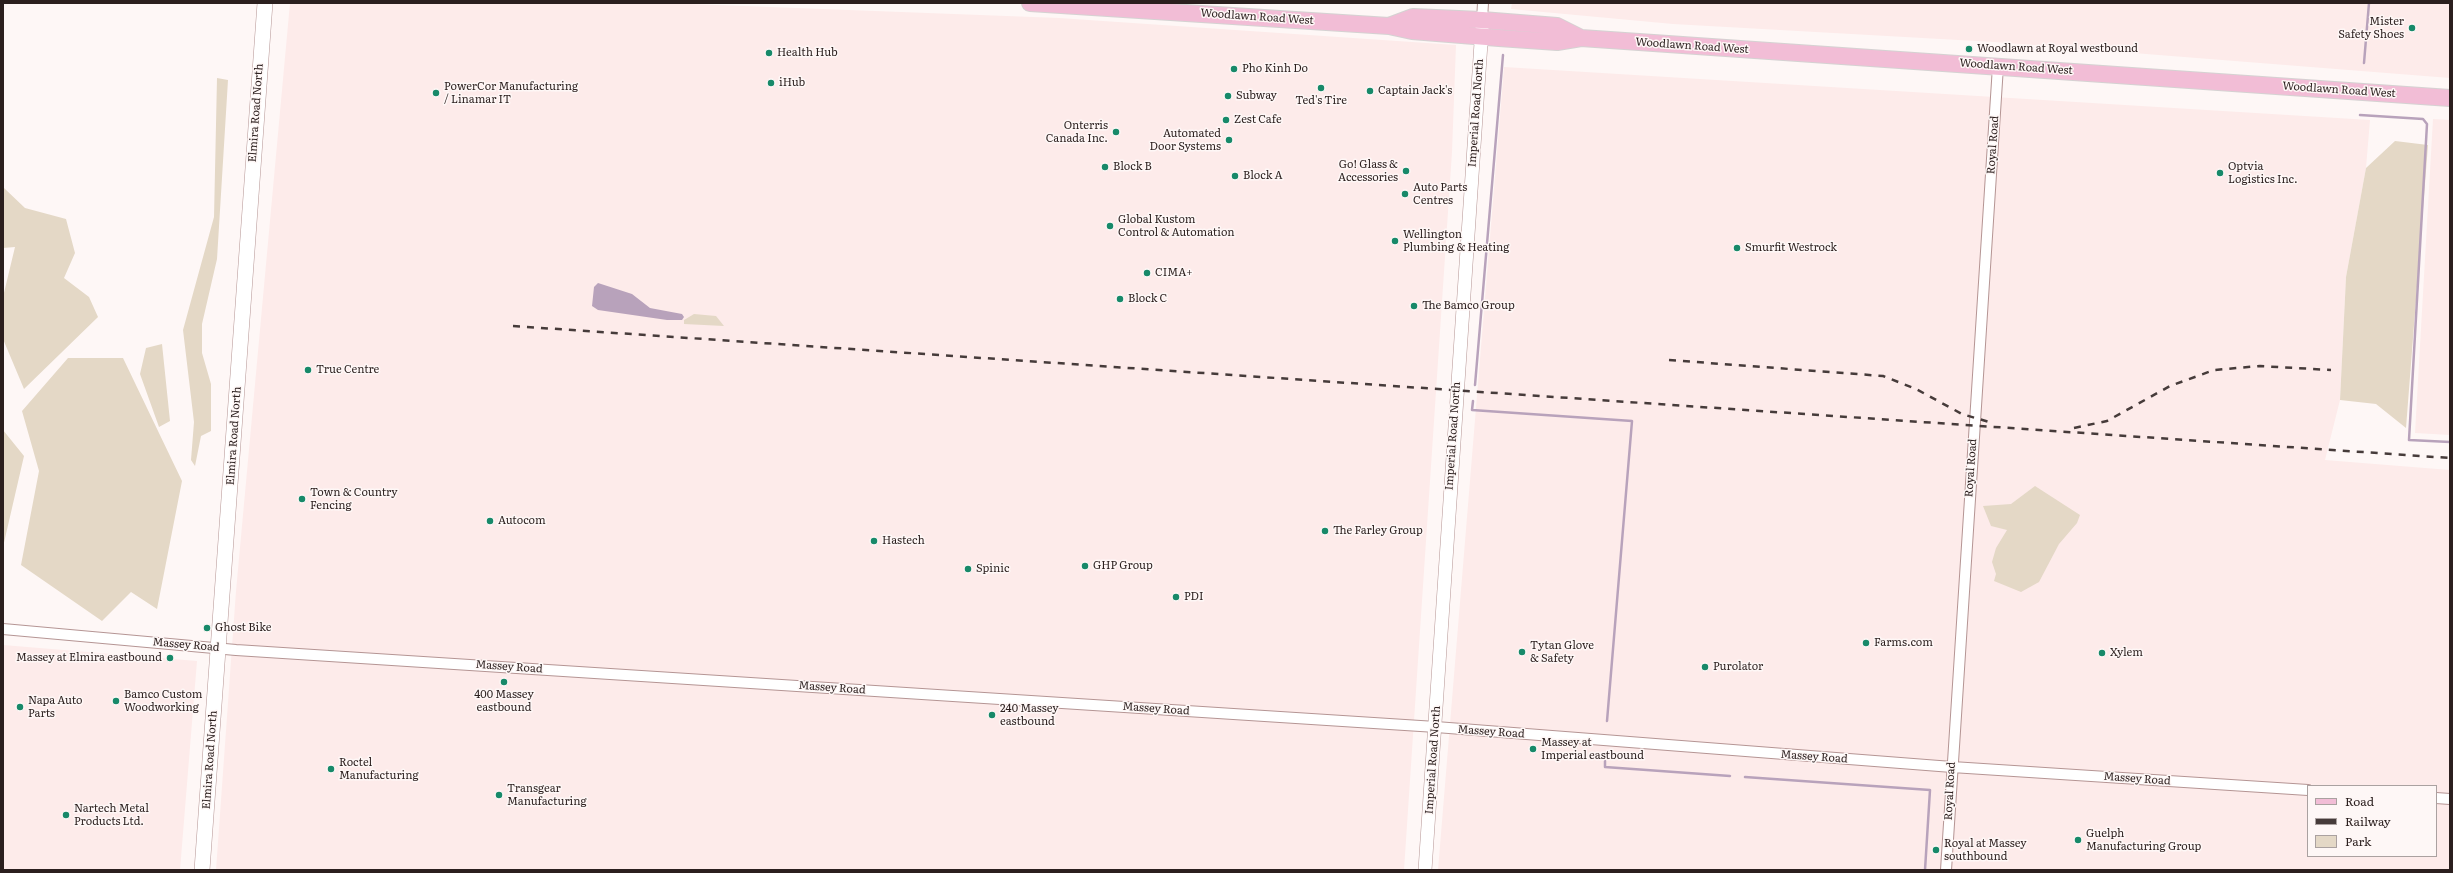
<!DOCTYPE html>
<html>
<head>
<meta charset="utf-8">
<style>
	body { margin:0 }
	#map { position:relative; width:2453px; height:873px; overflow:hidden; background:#fef7f6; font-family:Literata,serif }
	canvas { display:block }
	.frame { position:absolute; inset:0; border:4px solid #2b1f1e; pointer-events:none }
	.legend { position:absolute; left:2307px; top:785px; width:130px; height:72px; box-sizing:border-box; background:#fef7f6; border:1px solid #aaa1a0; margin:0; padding:5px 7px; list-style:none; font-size:12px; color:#2b1f1e }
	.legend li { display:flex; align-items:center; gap:8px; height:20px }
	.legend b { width:20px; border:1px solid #aaa1a0 }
</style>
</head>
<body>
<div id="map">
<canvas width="2453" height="873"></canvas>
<div class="frame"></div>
<ul class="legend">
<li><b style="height:5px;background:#f2bdd6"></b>Road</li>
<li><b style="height:5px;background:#463b3a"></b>Railway</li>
<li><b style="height:11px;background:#e4d8c6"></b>Park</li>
</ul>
</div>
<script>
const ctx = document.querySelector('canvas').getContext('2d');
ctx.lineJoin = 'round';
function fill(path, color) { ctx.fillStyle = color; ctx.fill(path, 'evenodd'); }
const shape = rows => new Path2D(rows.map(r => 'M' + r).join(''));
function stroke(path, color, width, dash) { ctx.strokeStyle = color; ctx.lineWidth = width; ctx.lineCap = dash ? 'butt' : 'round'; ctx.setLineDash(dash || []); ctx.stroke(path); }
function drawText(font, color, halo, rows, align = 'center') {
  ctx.font = font + ' Literata,serif'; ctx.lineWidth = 3; ctx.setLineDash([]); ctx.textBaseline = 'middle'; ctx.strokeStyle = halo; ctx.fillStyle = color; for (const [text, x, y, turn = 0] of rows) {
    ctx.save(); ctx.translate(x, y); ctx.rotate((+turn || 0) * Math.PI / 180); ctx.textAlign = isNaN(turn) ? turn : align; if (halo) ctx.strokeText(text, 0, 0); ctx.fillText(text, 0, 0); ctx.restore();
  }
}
fill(shape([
	[290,3,665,3,1059,18,1456,45,1452,152,1404,870,216,870,236,591],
	[1512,3,2450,3,2450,78,1994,42,1673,24,1511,9],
	[1504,67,2370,120,2366,168,2346,277,2340,400,2325,460,2450,470,2450,870,1438,870],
	[2308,786,2436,786,2436,856,2308,856],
	[2433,119,2450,120,2450,435,2415,433],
	[3,645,197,661,180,870,3,870]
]), '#fdebea');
fill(shape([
	[217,78,228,80,217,259,202,324,202,353,211,384,211,431,201,436,195,466,191,460,194,422,183,330,214,217],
	[2395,141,2428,145,2406,428,2376,404,2340,400,2346,277,2366,168],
	[4,188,25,208,66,219,75,253,64,278,89,297,98,317,24,389,3,339,3,297,15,247,3,248],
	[694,314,716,316,724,326,684,324,684,320],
	[162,344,170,421,159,427,140,374,146,348],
	[68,358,123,358,182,481,157,609,131,592,102,621,21,565,39,471,22,411],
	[3,430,24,456,3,547],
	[2035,486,2080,515,2077,523,2059,544,2039,582,2021,592,1994,581,1996,574,1992,562,1996,548,2007,530,1991,526,1983,506,2011,504]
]), '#e4d8c6');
fill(shape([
	[598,283,632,294,650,308,682,314,684,317,682,320,667,320,598,310,592,306,594,287]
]), '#b8a2bb');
stroke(shape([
	[2364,63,2369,3],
	[2360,115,2423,119,2427,124,2409,440,2450,442],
	[1475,385,1503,55],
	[1473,401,1472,410,1632,421,1607,721],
	[1605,761,1605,767,1730,776],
	[1745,777,1930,790,1925,870]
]), '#b8a2bb', 2.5);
const minor = shape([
	[1482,20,1483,3],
	[3,629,236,650,1436,727,1952,767,2308,790],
	[2436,798,2450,799],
	[1946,870,1998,66]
]);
const tertiary = shape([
	[1425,870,1482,28]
]);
const secondary = shape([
	[202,870,265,3]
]);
const primary = shape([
	[1030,3,1389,26,1412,31,1499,38,1557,42,1581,38,2450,98],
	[1389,26,1413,17,1482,20,1557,26,1581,38]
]);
stroke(minor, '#b59594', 12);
stroke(tertiary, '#b59594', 14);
stroke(secondary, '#b59594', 16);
stroke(primary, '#d5d2d2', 18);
stroke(minor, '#fff', 10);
stroke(tertiary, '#fff', 13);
stroke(secondary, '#fff', 15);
stroke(primary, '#f2bdd6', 16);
stroke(shape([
	[513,326,2450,458],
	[1669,360,1883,376,1916,389,1962,414,1989,422],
	[2074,428,2107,421,2170,386,2214,370,2260,366,2331,370]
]), '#463b3a', 2.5, [7, 7]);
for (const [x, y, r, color] of [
	[2412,28,4,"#178969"],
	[1969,49,4,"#178969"],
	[769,53,4,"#178969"],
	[1234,69,4,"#178969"],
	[771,83,4,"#178969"],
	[1321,88,4,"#178969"],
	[1370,91,4,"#178969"],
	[436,93,4,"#178969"],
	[1228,96,4,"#178969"],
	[1226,120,4,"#178969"],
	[1116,132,4,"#178969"],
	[1229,140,4,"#178969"],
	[1105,167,4,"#178969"],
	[1406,171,4,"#178969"],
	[2220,173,4,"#178969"],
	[1235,176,4,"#178969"],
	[1405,194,4,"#178969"],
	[1110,226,4,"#178969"],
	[1395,241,4,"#178969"],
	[1737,248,4,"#178969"],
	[1147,273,4,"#178969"],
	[1120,299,4,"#178969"],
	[1414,306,4,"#178969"],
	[308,370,4,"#178969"],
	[302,499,4,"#178969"],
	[490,521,4,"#178969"],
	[1325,531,4,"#178969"],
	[874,541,4,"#178969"],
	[1085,566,4,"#178969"],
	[968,569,4,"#178969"],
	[1176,597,4,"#178969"],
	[207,628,4,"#178969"],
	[1866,643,4,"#178969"],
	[1522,652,4,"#178969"],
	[2102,653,4,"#178969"],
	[170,658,4,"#178969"],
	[1705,667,4,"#178969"],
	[504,682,4,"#178969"],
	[116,701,4,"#178969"],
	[20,707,4,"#178969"],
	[992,715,4,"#178969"],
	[1533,749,4,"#178969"],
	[331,769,4,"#178969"],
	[499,795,4,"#178969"],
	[66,815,4,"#178969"],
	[2078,840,4,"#178969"],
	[1936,850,4,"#178969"]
]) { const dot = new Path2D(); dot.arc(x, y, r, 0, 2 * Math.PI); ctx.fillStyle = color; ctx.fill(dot); stroke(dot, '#fef7f6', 1.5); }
drawText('11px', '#2b1f1e', '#fef7f6', [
	["Woodlawn Road West",1257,17,4],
	["Woodlawn Road West",1692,46,4],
	["Woodlawn Road West",2016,67,4],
	["Woodlawn Road West",2339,90,4],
	["Elmira Road North",256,113,-86],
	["Imperial Road North",1476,113,-86],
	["Royal Road",1993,145,-86],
	["Elmira Road North",234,436,-86],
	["Imperial Road North",1453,436,-86],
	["Royal Road",1971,468,-86],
	["Massey Road",186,645,5],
	["Massey Road",509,667,4],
	["Massey Road",832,688,4],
	["Massey Road",1156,709,4],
	["Massey Road",1491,732,4],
	["Massey Road",1814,757,4],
	["Elmira Road North",210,760,-86],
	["Imperial Road North",1433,760,-86],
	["Massey Road",2137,779,4],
	["Royal Road",1950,791,-87]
]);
drawText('11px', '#2b1f1e', '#fef7f6', [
	["Mister",2404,22,"right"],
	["Safety Shoes",2404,35,"right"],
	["Woodlawn at Royal westbound",1977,49],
	["Health Hub",777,53],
	["Pho Kinh Do",1242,69],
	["iHub",779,83],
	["PowerCor Manufacturing",444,87],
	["/ Linamar IT",444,100],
	["Captain Jack's",1378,91],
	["Subway",1236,96],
	["Ted's Tire",1321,101,"center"],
	["Zest Cafe",1234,120],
	["Onterris",1108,126,"right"],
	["Canada Inc.",1108,139,"right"],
	["Automated",1221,134,"right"],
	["Door Systems",1221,147,"right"],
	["Go! Glass &",1398,165,"right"],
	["Accessories",1398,178,"right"],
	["Block B",1113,167],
	["Optvia",2228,167],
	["Logistics Inc.",2228,180],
	["Block A",1243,176],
	["Auto Parts",1413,188],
	["Centres",1413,201],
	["Global Kustom",1118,220],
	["Control & Automation",1118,233],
	["Wellington",1403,235],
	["Plumbing & Heating",1403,248],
	["Smurfit Westrock",1745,248],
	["CIMA+",1155,273],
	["Block C",1128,299],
	["The Bamco Group",1422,306],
	["True Centre",316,370],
	["Town & Country",310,493],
	["Fencing",310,506],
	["Autocom",498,521],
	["The Farley Group",1333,531],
	["Hastech",882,541],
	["GHP Group",1093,566],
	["Spinic",976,569],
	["PDI",1184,597],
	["Ghost Bike",215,628],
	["Farms.com",1874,643],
	["Tytan Glove",1530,646],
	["& Safety",1530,659],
	["Xylem",2110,653],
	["Massey at Elmira eastbound",162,658,"right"],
	["Purolator",1713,667],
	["Bamco Custom",124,695],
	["Woodworking",124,708],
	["400 Massey",504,695,"center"],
	["eastbound",504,708,"center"],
	["Napa Auto",28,701],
	["Parts",28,714],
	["240 Massey",1000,709],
	["eastbound",1000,722],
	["Massey at",1541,743],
	["Imperial eastbound",1541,756],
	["Roctel",339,763],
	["Manufacturing",339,776],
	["Transgear",507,789],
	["Manufacturing",507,802],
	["Nartech Metal",74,809],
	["Products Ltd.",74,822],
	["Guelph",2086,834],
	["Manufacturing Group",2086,847],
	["Royal at Massey",1944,844],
	["southbound",1944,857]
], 'left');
</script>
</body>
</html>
